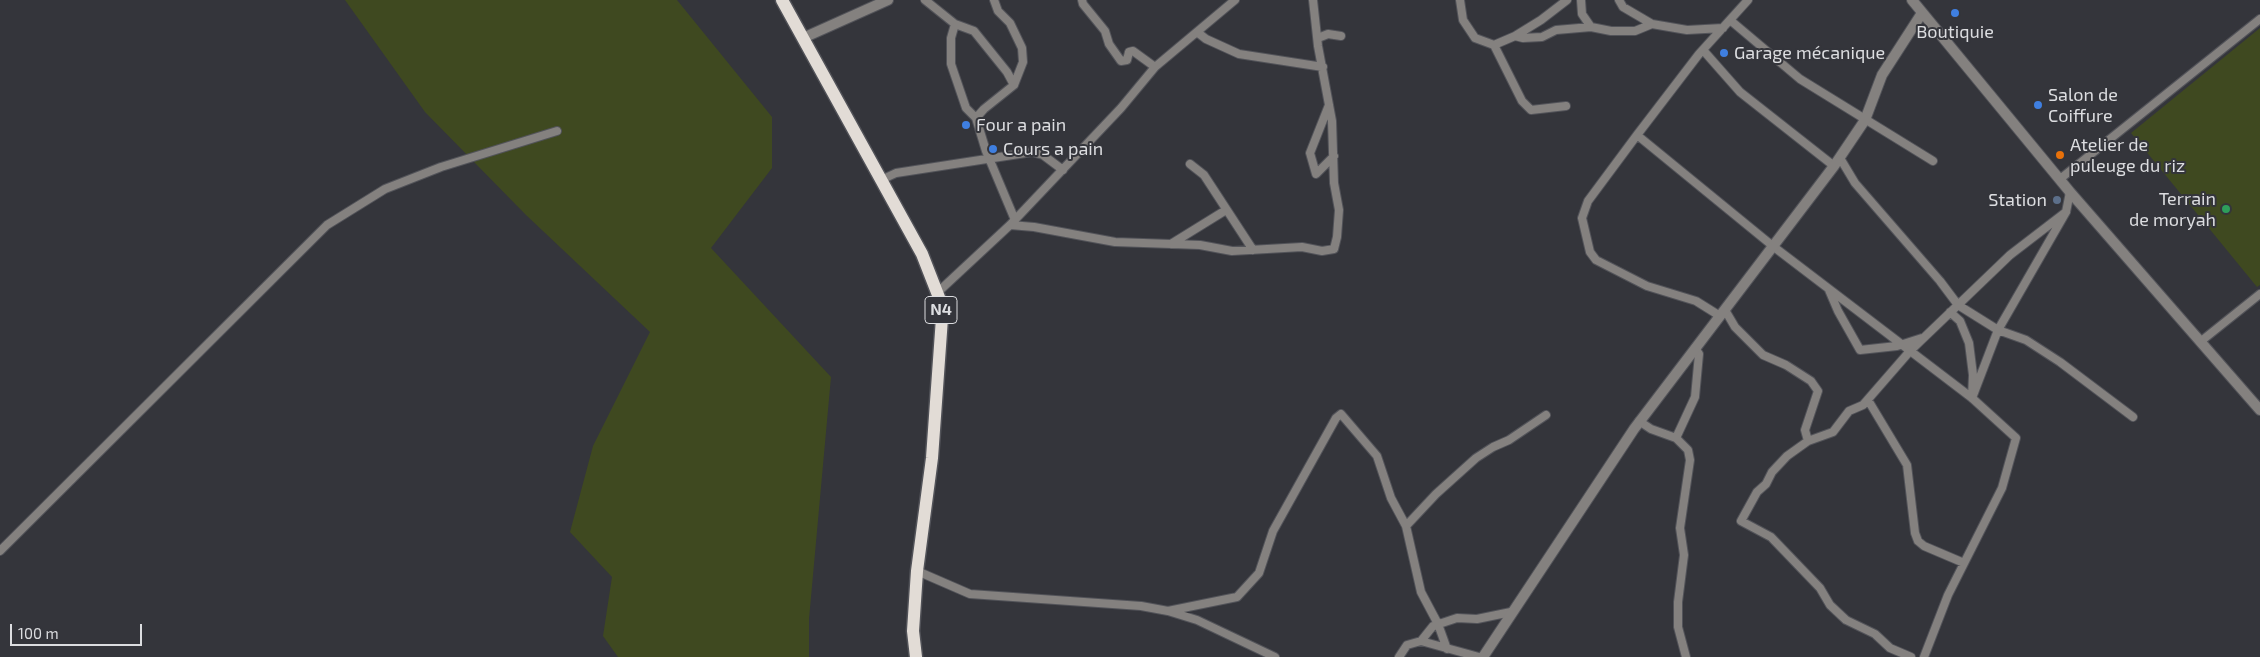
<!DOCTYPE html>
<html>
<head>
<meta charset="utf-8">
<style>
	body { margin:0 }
	#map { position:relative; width:2260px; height:657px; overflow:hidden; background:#34353b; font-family:"Exo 2",sans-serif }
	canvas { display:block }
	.scale { position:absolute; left:10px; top:624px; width:132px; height:22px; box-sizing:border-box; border:2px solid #dcdde0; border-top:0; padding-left:6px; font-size:15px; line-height:18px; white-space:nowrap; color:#dcdde0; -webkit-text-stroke:4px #34353b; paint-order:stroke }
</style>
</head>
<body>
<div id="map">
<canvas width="2260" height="657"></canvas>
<div class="scale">100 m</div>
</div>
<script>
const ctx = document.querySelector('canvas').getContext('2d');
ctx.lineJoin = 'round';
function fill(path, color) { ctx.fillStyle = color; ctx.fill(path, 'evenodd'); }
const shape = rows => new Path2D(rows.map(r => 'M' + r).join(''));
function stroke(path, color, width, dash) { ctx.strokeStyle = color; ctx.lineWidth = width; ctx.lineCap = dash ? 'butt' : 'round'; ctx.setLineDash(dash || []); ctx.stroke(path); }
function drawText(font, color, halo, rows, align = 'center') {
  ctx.font = font + ' "Exo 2",sans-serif'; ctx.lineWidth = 4; ctx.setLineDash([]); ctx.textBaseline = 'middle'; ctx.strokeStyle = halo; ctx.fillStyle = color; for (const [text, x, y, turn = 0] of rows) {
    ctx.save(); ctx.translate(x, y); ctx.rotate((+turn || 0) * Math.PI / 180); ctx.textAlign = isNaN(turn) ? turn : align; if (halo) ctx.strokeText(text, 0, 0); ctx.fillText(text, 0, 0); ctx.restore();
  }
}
fill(shape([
	[345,0,677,0,772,117,772,168,711,248,831,377,809,619,809,657,618,657,603,636,612,577,570,532,593,446,650,332,526,215,425,112],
	[2260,28,2260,285,2257,287,2131,133]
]), '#3f4920');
const minor = shape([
	[925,0,955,24,974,31,1007,72,1014,85],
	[1082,0,1083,4,1105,31,1109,44,1121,61,1127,60,1129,52,1133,51,1155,67],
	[1460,0,1463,20,1475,38,1494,45,1522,101,1531,110,1566,106],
	[1581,0,1582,14,1591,27,1611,31,1635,31,1652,24],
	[1619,0,1623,7,1652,24,1687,30,1723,28],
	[1730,20,1800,79,1933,161],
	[955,24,951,38,951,64,966,108,976,118,986,151,1015,220],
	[1197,32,1206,39,1239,54,1323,67],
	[1515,36,1523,38,1542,37,1556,30,1591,27],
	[1318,38,1328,34,1341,36],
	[1494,45,1515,36,1541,20,1567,0],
	[1703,50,1740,92,1834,166],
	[1329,105,1310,153,1316,174,1334,156],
	[976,118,984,109,1014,85,1023,62,1022,48,1010,23,998,11,994,0],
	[1637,135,1774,247,1972,398,2016,438,2002,488,1948,595,1924,657],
	[1840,158,1855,183,1940,281,1958,305,1998,330,2026,340,2060,362,2133,417],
	[1190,164,1204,175,1253,250],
	[2060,179,2260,19],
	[881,180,896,173,1032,152,1043,155,1063,170],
	[1010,225,1034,227,1115,242,1200,245,1232,251,1302,247,1322,251,1334,249,1337,237,1339,210,1334,183,1332,121,1318,46,1313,0],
	[1171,244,1226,210],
	[1829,290,1838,311,1860,350,1897,346,1922,338],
	[938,292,1010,225,1121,108,1155,67,1235,0],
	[1725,310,1735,327,1763,355,1786,365,1811,381,1818,391,1805,430,1808,441,1833,432,1849,411,1863,405,1910,351,2010,255,2066,212],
	[1950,312,1960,321,1969,343,1973,375,1972,398,1998,330,2066,212,2070,192],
	[1720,316,1696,301,1647,286,1596,260,1590,252,1582,218,1588,201,1637,135,1699,54,1748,0],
	[2200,342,2260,294],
	[1868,400,1907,465,1915,533,1918,541,1924,546,1964,563],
	[1639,421,1651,429,1676,438,1688,450,1690,460,1680,528,1684,555,1678,602,1678,627,1686,657],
	[1676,438,1695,397,1699,354,1695,348],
	[1808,441,1787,456,1772,472,1766,484,1757,492,1741,521,1771,537,1820,588,1830,605,1846,620,1875,634,1890,648,1911,657],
	[1406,526,1436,494,1476,458,1493,447,1509,440,1546,415],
	[0,551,327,225,385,189,441,167,557,131],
	[917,571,970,594,1141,606,1168,611,1197,620,1275,657],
	[1168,611,1237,597,1259,573,1273,531,1336,418,1341,414,1377,456,1391,498,1406,526,1421,592,1438,624,1447,649],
	[1421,641,1433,626,1457,618,1477,619,1511,612],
	[1399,657,1407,645,1421,641,1479,657]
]);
const tertiary = shape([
	[1912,0,2070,192,2260,410],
	[803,38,888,0],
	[1483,657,1634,429,1834,166,1865,120,1882,75,1922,13]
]);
const trunk = shape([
	[782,0,922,254,940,300,942,318,932,458,917,571,913,631,916,657]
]);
stroke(minor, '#525359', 10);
stroke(tertiary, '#525359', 12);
stroke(trunk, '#525359', 15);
stroke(minor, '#84817f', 8);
stroke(tertiary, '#84817f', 10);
stroke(trunk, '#e2dcd6', 12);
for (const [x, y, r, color] of [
	[1955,13,5,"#3f7fe0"],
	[1724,53,5,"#3f7fe0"],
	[2038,105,5,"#3f7fe0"],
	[966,125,5,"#3f7fe0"],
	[993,149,5,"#3f7fe0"],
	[2060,155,5,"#e8710a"],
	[2057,200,5,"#5c6f8a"],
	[2226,209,5,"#2e9e5b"]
]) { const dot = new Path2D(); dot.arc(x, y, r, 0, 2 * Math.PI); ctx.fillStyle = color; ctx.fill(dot); stroke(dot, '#34353b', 2); }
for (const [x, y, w] of [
	[941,310,32]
]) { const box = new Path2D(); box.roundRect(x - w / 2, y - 13.5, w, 27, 4); ctx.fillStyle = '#34353b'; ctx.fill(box); stroke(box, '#dcdde0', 1); }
drawText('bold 16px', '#dcdde0', null, [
	["N4",941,310]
]);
drawText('18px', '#dcdde0', '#34353b', [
	["Boutiquie",1955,32,"center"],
	["Garage mécanique",1734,53],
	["Salon de",2048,95],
	["Coiffure",2048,116],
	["Four a pain",976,125],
	["Atelier de",2070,145],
	["puleuge du riz",2070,166],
	["Cours a pain",1003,149],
	["Terrain",2216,199,"right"],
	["de moryah",2216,220,"right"],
	["Station",2047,200,"right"]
], 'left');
</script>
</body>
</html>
